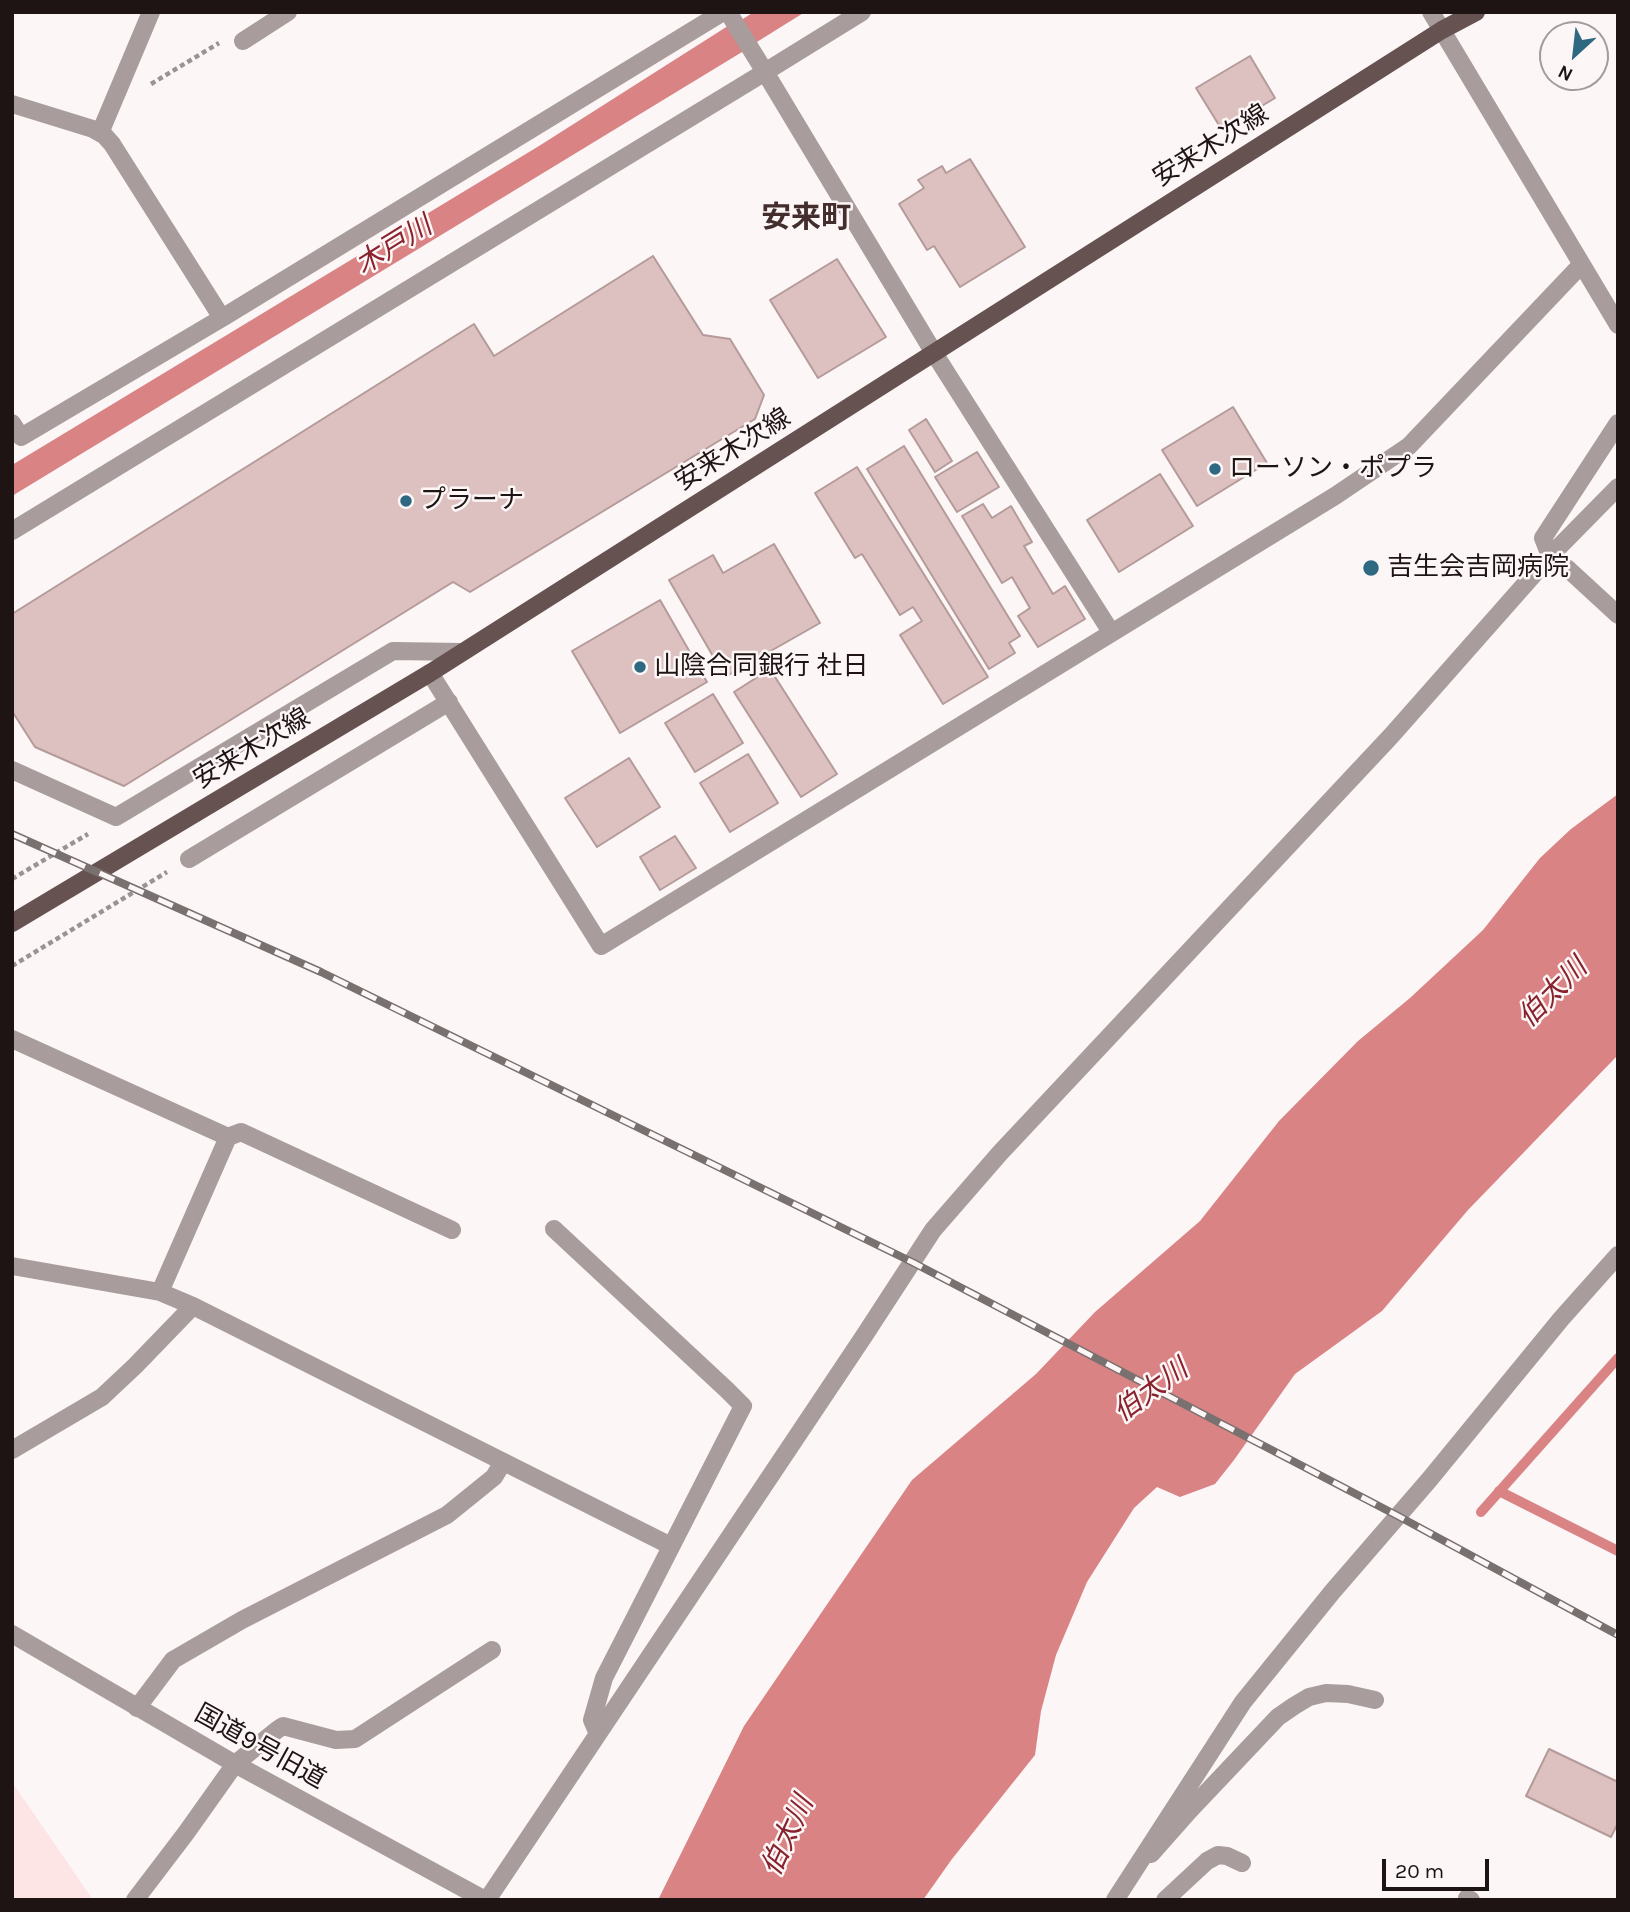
<!DOCTYPE html>
<html>
<head>
<meta charset="utf-8">
<style>
	body { margin:0 }
	#map { position:relative; width:1630px; height:1912px; overflow:hidden; background:#fcf6f6; font-family:Karla,sans-serif }
	canvas { display:block }
	.frame { position:absolute; inset:0; border:14px solid #1e1414; pointer-events:none }
	.north { position:absolute; left:1539px; top:21px; width:70px; height:70px; box-sizing:border-box; background:#fcf6f6; border:2px solid #a39c9c; border-radius:50%; rotate:207deg; font-size:19px; font-weight:700; line-height:28px; text-align:center; color:#1e1414 }
	.north::after { content:''; display:block; margin:auto; width:24px; height:32px; background:#2e6881; clip-path:polygon(50% 0,100% 100%,50% 72%,0 100%) }
	.scale { position:absolute; left:1382px; top:1859px; width:107px; height:32px; box-sizing:border-box; border:4px solid #1e1414; border-top:0; padding-left:9px; font-size:21px; line-height:24px; white-space:nowrap; color:#1e1414; -webkit-text-stroke:5px #fcf6f6; paint-order:stroke }
</style>
</head>
<body>
<div id="map">
<canvas width="1630" height="1912"></canvas>
<div class="frame"></div>
<div class="north">N</div>
<div class="scale">20 m</div>
</div>
<script>
const ctx = document.querySelector('canvas').getContext('2d');
ctx.lineJoin = 'round';
function fill(path, color) { ctx.fillStyle = color; ctx.fill(path, 'evenodd'); }
const shape = rows => new Path2D(rows.map(r => 'M' + r).join(''));
function stroke(path, color, width, dash) { ctx.strokeStyle = color; ctx.lineWidth = width; ctx.lineCap = dash ? 'butt' : 'round'; ctx.setLineDash(dash || []); ctx.stroke(path); }
function drawText(font, color, halo, rows, align = 'center') {
  ctx.font = font + ' Karla,"Noto Sans JP",sans-serif'; ctx.lineWidth = 5; ctx.setLineDash([]); ctx.textBaseline = 'middle'; ctx.strokeStyle = halo; ctx.fillStyle = color; for (const [text, x, y, turn = 0] of rows) {
    ctx.save(); ctx.translate(x, y); ctx.rotate((+turn || 0) * Math.PI / 180); ctx.textAlign = isNaN(turn) ? turn : align; if (halo) ctx.strokeText(text, 0, 0); ctx.fillText(text, 0, 0); ctx.restore();
  }
}
fill(shape([
	[12,1782,93,1900,12,1900]
]), '#fce5e4');
fill(shape([
	[754,12,805,12,752,45,738,22],
	[731,24,747,49,12,496,12,465,539,146],
	[1618,794,1618,1055,1468,1210,1382,1311,1295,1374,1234,1460,1215,1484,1180,1497,1157,1487,1134,1508,1087,1582,1056,1655,1041,1711,1035,1755,952,1859,923,1900,658,1900,744,1726,912,1480,1036,1374,1095,1312,1200,1221,1279,1121,1358,1041,1410,998,1483,930,1540,858,1571,829]
]), '#d98384');
stroke(shape([
	[1499,1491,1618,1551],
	[1481,1512,1618,1358]
]), '#d98384', 10);
const building = shape([
	[1250,56,1275,98,1222,130,1196,88,1250,56],
	[970,159,1025,247,960,287,934,246,927,250,899,204,924,188,918,180,942,166,946,173,970,159],
	[653,256,703,335,730,339,764,395,755,419,470,592,453,582,124,786,35,747,12,711,12,614,474,324,494,356,653,256],
	[837,259,886,337,818,378,770,300,837,259],
	[1233,407,1267,463,1197,506,1162,450,1233,407],
	[926,419,952,461,935,472,909,430,926,419],
	[904,446,1020,636,1009,643,1015,653,989,669,867,469,904,446],
	[977,452,999,487,957,512,935,477,977,452],
	[857,467,988,677,943,704,900,635,922,621,913,607,900,615,862,554,855,558,815,493,857,467],
	[1160,474,1193,526,1119,572,1087,520,1160,474],
	[983,504,992,518,1011,506,1032,542,1024,546,1053,594,1065,586,1085,619,1038,647,1018,616,1030,608,1012,577,1002,583,962,516,983,504],
	[774,544,820,623,725,677,669,580,713,555,723,573,774,544],
	[660,600,707,682,620,733,572,651,660,600],
	[770,669,837,774,801,797,734,692,770,669],
	[713,694,743,743,695,772,665,723,713,694],
	[748,754,778,803,730,832,700,783,748,754],
	[629,758,660,807,597,847,565,798,629,758],
	[675,836,696,868,660,890,640,857,675,836],
	[1549,1749,1618,1782,1618,1823,1611,1837,1526,1796,1549,1749]
]);
fill(building, '#ddc1c0');
stroke(building, '#b49a99', 2);
stroke(shape([
	[151,84,219,43],
	[12,879,88,834],
	[12,966,167,872]
]), '#9b9393', 4.5, [5, 3.5]);
stroke(shape([
	[100,133,151,12],
	[1151,1854,1189,1811,1278,1717,1294,1706,1309,1697,1326,1693,1348,1694,1375,1700],
	[1165,1900,1207,1861,1218,1855,1227,1856,1242,1863]
]), '#a89c9c', 18);
stroke(shape([
	[728,12,765,72,862,12],
	[1431,12,1618,325],
	[243,41,288,12],
	[12,104,93,129,104,135,112,144,222,318,723,12],
	[12,423,21,437,222,318],
	[1618,423,1543,538,1550,556,1568,569,1618,615],
	[12,531,765,72,934,353,1111,632],
	[430,673,601,946,1335,496,1409,446,1581,265],
	[12,770,116,817,393,651,462,652],
	[189,859,449,702],
	[12,1039,228,1137,160,1292,12,1266],
	[228,1137,241,1132,452,1230],
	[554,1229,727,1390,743,1406,604,1678,592,1720,598,1734],
	[160,1292,193,1306,671,1546],
	[12,1450,102,1397,135,1366,193,1306],
	[137,1708,173,1660,242,1620,447,1515,494,1477,503,1462],
	[1467,1898,1471,1900],
	[135,1900,186,1833,235,1764,277,1730,283,1726,336,1740,355,1739,492,1650],
	[487,1900,864,1336,933,1230,1000,1153,1391,736,1550,556,1618,487],
	[1115,1900,1243,1702,1333,1591,1429,1480,1561,1319,1618,1255]
]), '#a89c9c', 18);
stroke(shape([
	[12,1634,235,1764,485,1900]
]), '#a89c9c', 18);
stroke(shape([
	[12,923,430,673,1442,30,1476,12]
]), '#665251', 18);
const rail = shape([
	[12,834,321,972,912,1262,1398,1516,1618,1635]
]);
stroke(rail, '#797070', 8);
stroke(rail, '#fcf6f6', 5, [16]);
for (const [x, y, r, color] of [
	[1215,469,7,"#2e6881"],
	[406,501,7,"#2e6881"],
	[1371,568,9,"#2e6881"],
	[640,667,7,"#2e6881"]
]) { const dot = new Path2D(); dot.arc(x, y, r, 0, 2 * Math.PI); ctx.fillStyle = color; ctx.fill(dot); stroke(dot, '#fcf6f6', 2.5); }
drawText('26px', '#1e1414', '#fcf6f6', [
	["安来木次線",1211,146,-32],
	["安来木次線",733,450,-32],
	["安来木次線",252,749,-31],
	["国道9号旧道",260,1747,29]
]);
drawText('26px', '#1e1414', '#fcf6f6', [
	["ローソン・ポプラ",1229,469],
	["プラーナ",420,501],
	["吉生会吉岡病院",1387,568],
	["山陰合同銀行 社日",654,667]
], 'left');
drawText('italic 28px', '#88222d', '#fcf6f6', [
	["木戸川",394,246,-32],
	["伯太川",1553,993,-45],
	["伯太川",1151,1391,-36],
	["伯太川",788,1836,-65]
]);
drawText('bold 30px', '#432d2d', '#fcf6f6', [
	["安来町",806,218]
]);
</script>
</body>
</html>
